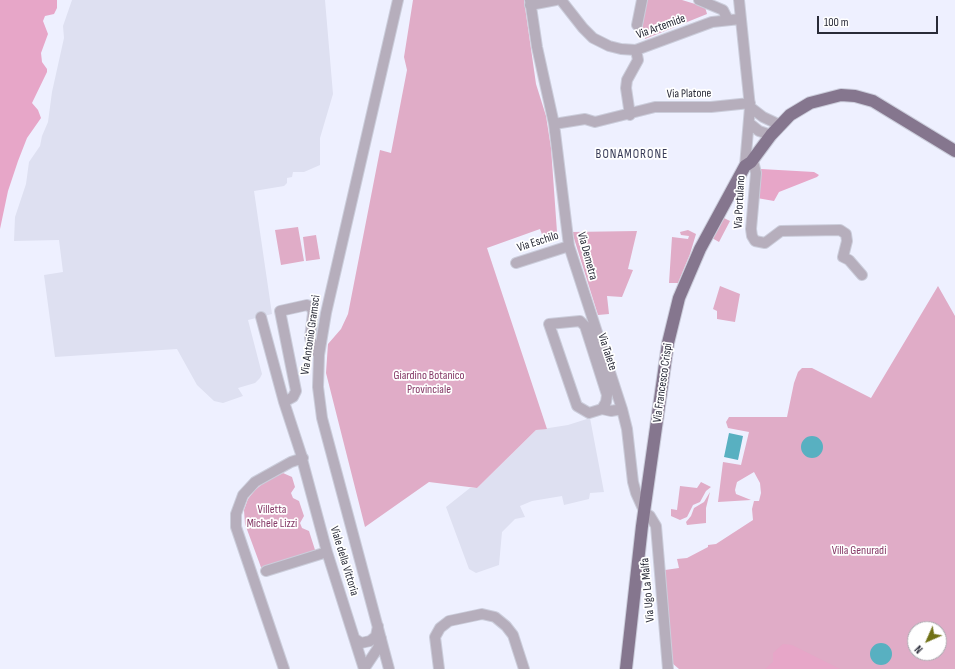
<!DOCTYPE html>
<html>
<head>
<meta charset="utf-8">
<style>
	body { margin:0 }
	#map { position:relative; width:955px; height:669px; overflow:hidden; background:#eef0ff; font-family:"Sofia Sans Condensed",sans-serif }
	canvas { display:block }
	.north { position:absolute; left:907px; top:621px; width:40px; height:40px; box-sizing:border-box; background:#fff; border:1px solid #a9aaaf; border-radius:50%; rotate:225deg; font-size:11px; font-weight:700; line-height:16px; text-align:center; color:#292b38 }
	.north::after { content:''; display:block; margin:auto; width:14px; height:18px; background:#707116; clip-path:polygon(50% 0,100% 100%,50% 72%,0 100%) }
	.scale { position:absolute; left:817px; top:16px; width:121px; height:18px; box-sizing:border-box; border:2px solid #292b38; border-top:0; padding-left:5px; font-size:12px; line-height:14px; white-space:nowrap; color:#292b38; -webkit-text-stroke:3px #fff; paint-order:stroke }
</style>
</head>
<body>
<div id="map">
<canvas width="955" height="669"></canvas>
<div class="north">N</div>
<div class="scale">100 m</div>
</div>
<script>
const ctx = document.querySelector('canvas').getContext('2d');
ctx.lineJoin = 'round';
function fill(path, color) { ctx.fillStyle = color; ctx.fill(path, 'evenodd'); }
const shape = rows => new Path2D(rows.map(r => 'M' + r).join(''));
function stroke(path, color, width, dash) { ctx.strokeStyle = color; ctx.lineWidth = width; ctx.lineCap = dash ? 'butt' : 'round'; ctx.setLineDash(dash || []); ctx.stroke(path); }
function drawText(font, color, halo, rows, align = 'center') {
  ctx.font = font + ' "Sofia Sans Condensed",sans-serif'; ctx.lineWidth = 3.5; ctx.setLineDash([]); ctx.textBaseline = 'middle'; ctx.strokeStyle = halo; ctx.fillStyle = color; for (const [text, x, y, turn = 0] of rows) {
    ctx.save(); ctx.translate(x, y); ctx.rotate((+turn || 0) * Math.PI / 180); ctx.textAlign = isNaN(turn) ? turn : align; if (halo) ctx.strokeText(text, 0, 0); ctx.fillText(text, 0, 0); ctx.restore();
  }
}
fill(shape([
	[72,0,325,0,333,94,320,138,320,165,304,172,293,172,292,177,287,178,287,183,284,186,254,191,272,314,248,320,262,374,260,378,255,383,238,388,243,396,223,403,214,401,197,385,177,349,55,357,44,275,63,272,59,240,14,241,15,217,26,184,29,162,40,146,42,136,48,122,52,92,64,38,63,26],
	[590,418,604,492,590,493,589,499,564,505,562,496,532,501,520,506,525,517,515,519,502,532,499,565,476,573,469,569,446,507,470,488,477,488,536,430,568,425]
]), '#dee0f1');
fill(shape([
	[413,0,524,0,536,84,546,116,551,148,557,232,543,237,540,229,487,248,547,429,536,430,477,488,429,482,365,527,326,373,328,344,341,329,348,314,380,150,391,153,407,70,404,57],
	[647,0,682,0,705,7,707,14,645,39,642,29],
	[724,218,730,221,719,242,712,238],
	[298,227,304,261,281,265,275,230],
	[688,230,696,234,690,254,678,283,669,283,672,237,688,239,689,236,681,235,680,232],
	[637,231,628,269,633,270,622,297,607,296,609,314,598,315,572,232],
	[316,235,320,259,306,261,303,237],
	[720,286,740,294,735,322,717,319,717,311,713,309],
	[938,286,955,316,955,669,679,669,672,663,665,570,679,568,677,559,687,558,708,547,708,545,716,544,753,520,752,509,754,501,759,501,761,493,760,483,754,472,737,482,735,490,736,494,751,500,718,502,723,462,741,465,749,432,728,428,726,422,729,417,787,417,794,383,798,372,802,368,812,368,871,398],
	[915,629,939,629,939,653,915,653],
	[283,473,292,477,295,487,291,493,293,498,299,501,304,516,300,523,302,528,309,531,316,553,262,570,245,524,244,510,248,499,255,490,266,481],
	[701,482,711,487,706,491,700,502,693,505,687,517,680,520,671,516,671,509,677,510,680,486,697,488],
	[710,492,706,508,706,523,687,525,686,522,691,516,694,508,704,502]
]), '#e0acc7');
fill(shape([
	[0,0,57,0,57,8,54,14,45,16,43,21,48,34,41,53,42,62,47,69,47,72,32,103,38,110,41,118,27,138,18,161,8,191,0,229],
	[761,169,814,172,819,175,817,177,779,192,774,201,757,198,759,171],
	[783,644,792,645,840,669,765,669,773,662,773,653]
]), '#e7a6c8');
fill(shape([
	[729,433,743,436,738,460,724,457],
	'801 447a11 11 0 1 1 22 0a11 11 0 1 1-22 0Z',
	'870 654a11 11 0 1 1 22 0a11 11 0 1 1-22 0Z'
]), '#58b0c1');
const minor = shape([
	[530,0,537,47,554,124,569,246,622,409,627,429,633,482,636,493,645,513,650,516,656,526,668,669],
	[561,0,583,28,593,38,609,46,621,49,636,50,712,22,740,19],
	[699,0,723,10,728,20],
	[739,0,750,107,745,166],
	[530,5,556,0],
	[637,25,642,0],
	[750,107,763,117,780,125],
	[630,115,626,88,627,80,638,60,636,50],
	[749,123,759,131,771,135],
	[554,124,585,119,595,122,655,107,711,107,750,103],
	[751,162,754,165,756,173,751,229,752,236,755,241,765,243,781,231,840,230,846,234,847,241,843,257,849,260,862,275],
	[516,263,569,246],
	[261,317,284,402,302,457],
	[284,402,293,397,296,391,280,311,307,305,312,308,313,313,310,338,313,347,319,355],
	[602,409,606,402,607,395,585,326,580,321,549,324,577,406,589,413,602,409,611,411,622,409],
	[302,459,327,552,364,669],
	[266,571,327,552],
	[355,639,361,643,370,641,376,636,378,626],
	[284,669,236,527,236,514,243,495,255,482,291,462,303,458,302,457,301,458],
	[364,669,378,648,381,638],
	[389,669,322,418,318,387,319,355,326,313,398,0],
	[439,669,435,637,440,628,449,621,482,614,495,617,506,626,513,635,524,669]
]);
const major = shape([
	[626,669,642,526,668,343,679,298,700,249,745,166,751,162,771,135,790,115,810,103,841,95,855,96,873,101,955,151]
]);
stroke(minor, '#cbcddb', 12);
stroke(major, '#cbcddb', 14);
stroke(minor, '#b6aebc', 10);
stroke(major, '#85768e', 12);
drawText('12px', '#292b38', '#fff', [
	["Via Artemide",661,27,-20],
	["Via Platone",689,94,-1],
	["Via Portulano",740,202,-87],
	["Via Eschilo",538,242,-18],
	["Via Demetra",587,256,75],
	["Via Antonio Gramsci",311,335,-82],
	["Via Talete",607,352,72],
	["Via Francesco Crispi",663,383,-82],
	["Viale della Vittoria",344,561,73],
	["Via Ugo La Malfa",648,590,-95]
]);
drawText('12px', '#853966', '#fff', [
	["Giardino Botanico",429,376],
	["Provinciale",429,390],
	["Villetta",272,510],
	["Michele Lizzi",272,524],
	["Villa Genuradi",859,551]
]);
ctx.letterSpacing = '1px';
drawText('13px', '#373a56', '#fff', [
	["BONAMORONE",632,155]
]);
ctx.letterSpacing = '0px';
</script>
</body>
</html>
